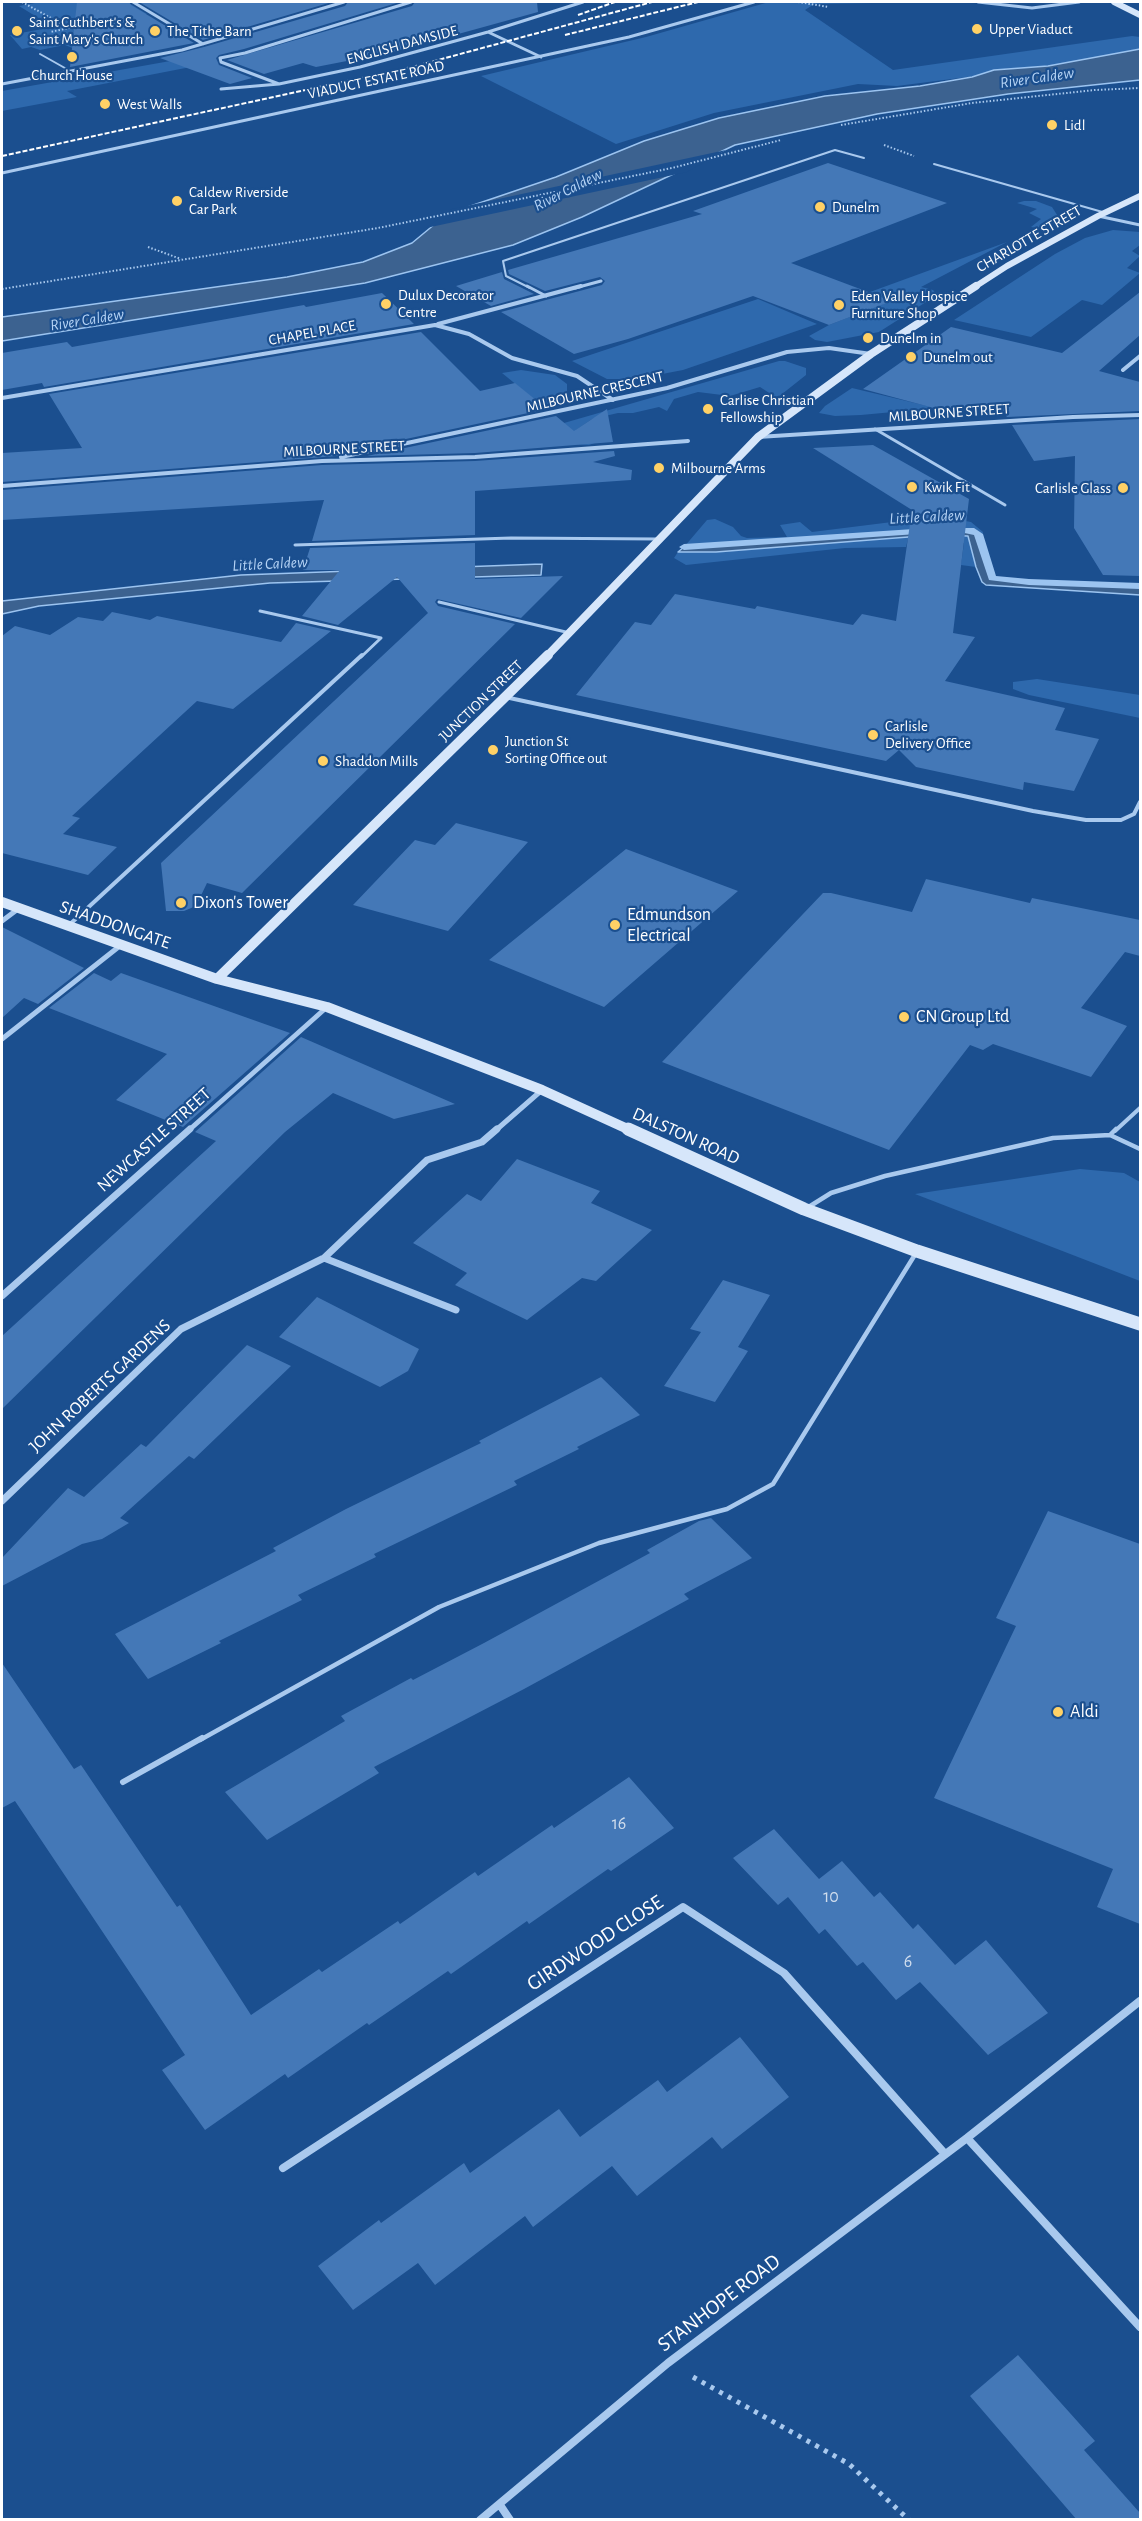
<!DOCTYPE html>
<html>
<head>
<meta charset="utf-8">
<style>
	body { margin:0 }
	#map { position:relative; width:1142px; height:2521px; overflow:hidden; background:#1b4f8f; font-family:"Alegreya Sans",sans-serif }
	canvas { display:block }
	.frame { position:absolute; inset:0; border:3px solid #fff; pointer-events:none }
</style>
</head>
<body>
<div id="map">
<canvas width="1142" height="2521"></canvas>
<div class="frame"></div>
</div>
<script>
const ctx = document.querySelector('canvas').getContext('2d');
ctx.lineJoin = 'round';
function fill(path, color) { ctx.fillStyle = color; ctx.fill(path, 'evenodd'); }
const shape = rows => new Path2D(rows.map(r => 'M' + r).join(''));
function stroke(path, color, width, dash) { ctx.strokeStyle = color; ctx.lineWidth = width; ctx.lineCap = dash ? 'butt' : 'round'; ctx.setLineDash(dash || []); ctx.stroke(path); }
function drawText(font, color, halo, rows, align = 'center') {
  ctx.font = font + ' "Alegreya Sans",sans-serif'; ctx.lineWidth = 4.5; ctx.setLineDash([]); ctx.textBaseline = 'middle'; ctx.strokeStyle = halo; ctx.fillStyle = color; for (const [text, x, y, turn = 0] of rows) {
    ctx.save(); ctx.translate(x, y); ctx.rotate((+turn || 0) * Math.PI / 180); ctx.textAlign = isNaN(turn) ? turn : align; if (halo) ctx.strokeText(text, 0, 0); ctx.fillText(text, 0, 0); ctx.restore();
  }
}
fill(shape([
	[40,2,127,2,147,14,126,19,75,49,65,45,40,50,31,47,22,49,10,35,53,27,19,6],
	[769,2,931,2,814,4,805,10,893,70,1132,36,1140,37,1140,55,897,86,858,84,714,113,616,144,481,76,646,37],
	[187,58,201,65,67,91,77,97,2,111,2,91],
	[1024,201,1036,201,1052,207,1059,218,1038,228,1031,227,1041,219,1029,213,1037,209,1017,203],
	[1113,230,1140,232,1140,245,1132,251,1140,256,1127,268,1140,273,1102,305,1082,300,1031,337,954,320,1055,254,1085,238],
	[1007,242,921,287,933,290,937,295,879,332,827,342,815,340,809,336,829,325,891,301,870,292],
	[758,299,817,324,683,370,636,379,607,379,572,361],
	[779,361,785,361,806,368,806,375,777,398,760,387,730,396,698,392,674,399,667,411,659,407,633,413,618,413,592,419,576,430,600,441,589,445,573,444,557,425],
	[521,370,555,375,567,384,567,393,557,404,545,408,502,373],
	[852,388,936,408,861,415,835,416,819,413,825,406],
	[715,519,733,527,741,536,747,538,787,537,780,525,800,522,812,532,892,522,954,519,971,522,983,532,981,541,978,534,912,532,684,547,707,520],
	[934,535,968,536,976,567,961,565,964,543,908,539,906,547,845,548,686,565,674,558,678,552,716,552],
	[1037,679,1140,695,1140,718,1029,695,1013,689,1013,682],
	[1080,1169,1124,1173,1140,1182,1140,1281,915,1194]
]), '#2e69ad');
const water = shape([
	[1140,49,1140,80,1008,94,877,114,735,145,582,217,513,245,365,283,2,341,2,317,287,277,363,262,412,243,447,214,556,177,644,141,719,118,825,96,920,86,972,77,994,70,1048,66,1140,49],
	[974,531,978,534,992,578,1029,582,1140,586,1140,595,986,585,982,582,976,567,968,536,934,535,716,552,678,552,684,547,912,532,974,531],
	[542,564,541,575,270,583,39,606,2,614,2,601,241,575,542,564]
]);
fill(water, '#3c6290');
stroke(water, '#9cc4f0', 1.5);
fill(shape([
	[726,150,687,172,426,228,452,209]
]), '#1b4f8f');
fill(shape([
	[974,528,983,534,996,576,1029,579,1140,583,1140,589,1029,585,989,580,974,535,955,531,960,528,974,528],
	[914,529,919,532,917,534,684,550,679,547,684,544,914,529]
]), '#9cc4f0');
fill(shape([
	[77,2,129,2,131,5,194,43,70,67],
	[139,2,332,2,203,40],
	[348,2,400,2,244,49,219,55,216,58,219,65,252,78,230,84,160,58,204,47,345,6],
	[415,2,537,2,538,12,393,52,316,67,303,63,264,74,227,60,412,6],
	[828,163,947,203,791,263,892,301,829,325,753,296,628,339,574,354,501,312,602,285,605,281,600,277,545,291,509,274,508,270,702,214,693,211],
	[502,272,504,279,534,294,491,306,456,286],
	[1140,292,1140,335,1099,371,1140,382,1140,411,1007,417,999,405,945,411,863,389,951,327,1062,353],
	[382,293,414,324,44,387,42,383,2,390,2,353,67,342,72,347,304,305,306,307],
	[421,332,480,391,515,383,547,409,340,453,337,456,2,482,2,453,82,448,49,394],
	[607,409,613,442,475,453,367,456,556,416,574,431],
	[1140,419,1140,576,1103,575,1074,528,1075,456,1034,461,1012,425],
	[873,445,969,499,953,633,975,637,945,681,1065,708,1055,730,1099,739,1074,791,1024,782,1023,790,916,767,899,750,886,761,576,695,635,622,651,625,675,594,755,609,757,606,853,625,862,614,896,621,912,510,813,448],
	[614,451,615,456,593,462,632,470,631,480,475,491,475,535,312,541,324,500,2,520,2,490,322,465,475,461],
	[475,543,475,579,563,576,521,618,437,599,435,602,438,606,515,624,242,893,207,883,196,906,184,911,166,911,161,863,428,613,397,577,338,625,302,616,340,570,303,570,310,548],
	[112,612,150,620,157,616,281,642,296,623,331,631,233,709,197,701,72,816,80,818,63,834,117,847,88,875,2,853,2,636,15,626,50,635,78,617,103,621],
	[456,823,528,842,448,931,353,905,415,840,435,845],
	[626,849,738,891,604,1007,489,960],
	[926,879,1030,903,1032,898,1140,920,1140,956,1125,952,1081,1008,1127,1026,1091,1077,993,1044,983,1050,970,1045,889,1150,662,1062,823,893,831,893,912,912],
	[2,927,84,968,38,1004,24,998,2,1018],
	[94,973,111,981,121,973,290,1033,183,1127,116,1100,167,1054,49,1008],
	[301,1037,455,1104,394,1119,333,1093,285,1132,2,1409,2,1336,216,1141,195,1132],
	[517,1159,600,1191,591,1203,652,1230,596,1281,582,1278,527,1320,455,1285,467,1273,413,1243,467,1194,481,1201],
	[723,1280,770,1295,738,1347,748,1351,715,1402,664,1386,701,1332,690,1329],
	[317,1297,419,1349,408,1371,380,1387,279,1337],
	[247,1345,291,1366,194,1459,189,1456,120,1518,129,1523,102,1539,82,1544,2,1586,2,1558,68,1488,84,1497,141,1444,146,1447],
	[601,1377,640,1415,577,1447,579,1449,514,1481,517,1485,374,1554,376,1557,298,1595,302,1600,219,1641,221,1643,148,1679,115,1634,276,1551,273,1548,346,1509,481,1443,479,1441],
	[1048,1511,1140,1544,1140,1924,1097,1907,1113,1869,934,1798,1016,1626,996,1618],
	[711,1518,752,1558,684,1594,689,1599,524,1689,374,1767,379,1773,267,1840,225,1792,345,1721,341,1716,411,1678,413,1680,484,1643,650,1553,647,1550,699,1521],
	[2,1663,74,1769,81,1765,177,1907,180,1905,251,2015,319,1969,322,1972,398,1921,400,1924,475,1872,478,1876,552,1825,554,1828,629,1777,674,1828,611,1871,608,1869,529,1924,527,1921,451,1974,448,1971,369,2025,367,2023,288,2078,285,2074,205,2130,162,2070,185,2055,15,1801,2,1808],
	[774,1829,819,1879,842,1861,874,1897,880,1892,913,1929,918,1924,955,1965,986,1940,1048,2013,988,2055,920,1982,896,2000,863,1962,857,1966,825,1929,819,1934,788,1897,778,1905,733,1858],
	[740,2037,789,2097,722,2149,712,2137,637,2196,612,2166,533,2227,525,2216,435,2285,418,2263,353,2310,318,2266,379,2220,381,2223,464,2163,470,2173,559,2109,580,2137,658,2080,667,2092],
	[1018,2355,1095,2441,1084,2450,1140,2513,1140,2520,1077,2520,970,2396]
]), '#4478b7');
stroke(shape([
	[22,2,69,28,50,32],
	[798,2,829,7],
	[65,25,115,21],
	[841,125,972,103,1095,90,1140,88],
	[884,145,914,156],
	[148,247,181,259],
	[2,289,378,228,672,168,781,140]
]), '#a9c9ee', 2, [1.5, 2]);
stroke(shape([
	[693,2377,849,2464,909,2520]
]), '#a9c9ee', 5, [4, 6]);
stroke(shape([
	[40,54,72,72],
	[934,164,1106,213],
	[530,288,506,276,503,261,835,150,864,158]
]), '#a9c9ee', 2);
stroke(shape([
	[527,286,546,296],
	[875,429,1005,505],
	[295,545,511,538,658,539],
	[439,602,570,633],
	[260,611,381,638,361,657]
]), '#a9c9ee', 3);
stroke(shape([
	[505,697,1033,811,1086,820,1121,820,1134,814,1140,802],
	[68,926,362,655],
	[1115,1131,1140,1108]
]), '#a9c9ee', 4);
stroke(shape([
	[1110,1135,1116,1129],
	[807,1208,831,1193,885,1176,1053,1138,1110,1135,1140,1149],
	[200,1740,439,1607,599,1543,727,1509,773,1484,916,1253]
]), '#a9c9ee', 4.5);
stroke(shape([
	[123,1782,202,1738]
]), '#a9c9ee', 6);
stroke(shape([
	[133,2,203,44],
	[978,2,1032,8,1079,2],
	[488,32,541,57],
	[2,84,182,50,344,2],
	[279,84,221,62,220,58,245,53,411,2],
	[221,89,279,84,360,67,488,32,583,2],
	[2,173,629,37,754,2],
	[1098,216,1140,225],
	[575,288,601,281]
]), '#a9c9ee', 3);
stroke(shape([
	[438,324,581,286],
	[1123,370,1140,356],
	[2,398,435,325,469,334,512,358,577,376,613,400],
	[758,437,1073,417,1140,415],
	[341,457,667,388,787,352,829,348,871,354],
	[2,486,322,461,475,457,688,441]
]), '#a9c9ee', 4);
stroke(shape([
	[2,921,18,909],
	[2,1039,121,945],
	[188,1131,327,1007],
	[495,1131,542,1090]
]), '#a9c9ee', 5);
stroke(shape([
	[324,1258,456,1310],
	[2,1296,190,1129],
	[2,1501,181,1329,324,1258,427,1160,482,1142,497,1129]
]), '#a9c9ee', 7);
stroke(shape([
	[967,2138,1140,2327],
	[283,2168,683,1907,784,1973,945,2154],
	[500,2505,510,2520],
	[480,2520,668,2363,967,2138,1140,2001]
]), '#a9c9ee', 8);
stroke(shape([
	[1114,2,1140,15],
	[973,288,1007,266,1098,216,1140,196]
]), '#d6e6fa', 6);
stroke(shape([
	[546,657,758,437,871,354,976,286]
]), '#d6e6fa', 8);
stroke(shape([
	[2,902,217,979,327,1007,542,1090,632,1131],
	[217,979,548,655]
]), '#d6e6fa', 10);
stroke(shape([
	[628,1129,804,1209,917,1251,1140,1324]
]), '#d6e6fa', 13);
stroke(shape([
	[578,15,615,2],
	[565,35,698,2],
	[2,156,416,66,652,2]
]), '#fff', 2, [5, 2]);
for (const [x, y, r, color] of [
	[977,29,6,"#ffd166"],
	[17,31,6,"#ffd166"],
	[155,31,6,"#ffd166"],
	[72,57,6,"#ffd166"],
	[105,104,6,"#ffd166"],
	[1052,125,6,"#ffd166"],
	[177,201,6,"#ffd166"],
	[820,207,6,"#ffd166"],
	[386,304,6,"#ffd166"],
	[839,305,6,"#ffd166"],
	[868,338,6,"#ffd166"],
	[911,357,6,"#ffd166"],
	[708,409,6,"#ffd166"],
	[659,468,6,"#ffd166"],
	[912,487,6,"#ffd166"],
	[1123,488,6,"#ffd166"],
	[873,735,6,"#ffd166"],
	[493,750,6,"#ffd166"],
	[323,761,6,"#ffd166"],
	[181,903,6,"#ffd166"],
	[615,925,6,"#ffd166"],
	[904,1017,6,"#ffd166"],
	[1058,1712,6,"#ffd166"]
]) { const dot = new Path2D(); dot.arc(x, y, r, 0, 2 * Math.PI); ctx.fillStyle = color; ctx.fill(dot); stroke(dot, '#1b4f8f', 2); }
drawText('15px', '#fff', '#1b4f8f', [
	["Saint Cuthbert's &",29,22],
	["Saint Mary's Church",29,39],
	["Upper Viaduct",989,29],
	["The Tithe Barn",167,31],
	["Church House",72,75,"center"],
	["West Walls",117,104],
	["Lidl",1064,125],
	["Caldew Riverside",189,192],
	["Car Park",189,209],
	["Dunelm",832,207],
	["Dulux Decorator",398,295],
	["Centre",398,312],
	["Eden Valley Hospice",851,296],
	["Furniture Shop",851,313],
	["Dunelm in",880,338],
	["Dunelm out",923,357],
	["Carlise Christian",720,400],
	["Fellowship",720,417],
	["Milbourne Arms",671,468],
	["Kwik Fit",924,487],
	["Carlisle Glass",1111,488,"right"],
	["Carlisle",885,726],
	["Delivery Office",885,743],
	["Junction St",505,741],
	["Sorting Office out",505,758],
	["Shaddon Mills",335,761]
], 'left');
drawText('15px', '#fff', '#1b4f8f', [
	["ENGLISH DAMSIDE",402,45,-15],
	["VIADUCT ESTATE ROAD",376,80,-12],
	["CHARLOTTE STREET",1029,239,-30],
	["CHAPEL PLACE",312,333,-10],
	["MILBOURNE CRESCENT",595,392,-13],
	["MILBOURNE STREET",949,413,-4],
	["MILBOURNE STREET",344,449,-3],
	["JUNCTION STREET",481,701,-44]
]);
drawText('italic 16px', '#b5d3f5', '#1b4f8f', [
	["River Caldew",1037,78,-8],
	["River Caldew",568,190,-27],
	["River Caldew",87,320,-9],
	["Little Caldew",927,517,-3],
	["Little Caldew",270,564,-3]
]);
drawText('18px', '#fff', '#1b4f8f', [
	["Dixon's Tower",193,903],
	["Edmundson",627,915],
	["Electrical",627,936],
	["CN Group Ltd",916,1017],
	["Aldi",1070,1712]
], 'left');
drawText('18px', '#fff', '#1b4f8f', [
	["SHADDONGATE",115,925,19],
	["DALSTON ROAD",686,1136,24],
	["NEWCASTLE STREET",154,1140,-42],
	["JOHN ROBERTS GARDENS",100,1386,-43]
]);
drawText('18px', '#d0dded', null, [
	["16",619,1824],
	["10",831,1897],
	["6",908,1962]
]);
drawText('21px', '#fff', '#1b4f8f', [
	["GIRDWOOD CLOSE",595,1943,-33],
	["STANHOPE ROAD",719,2303,-37]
]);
</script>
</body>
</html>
